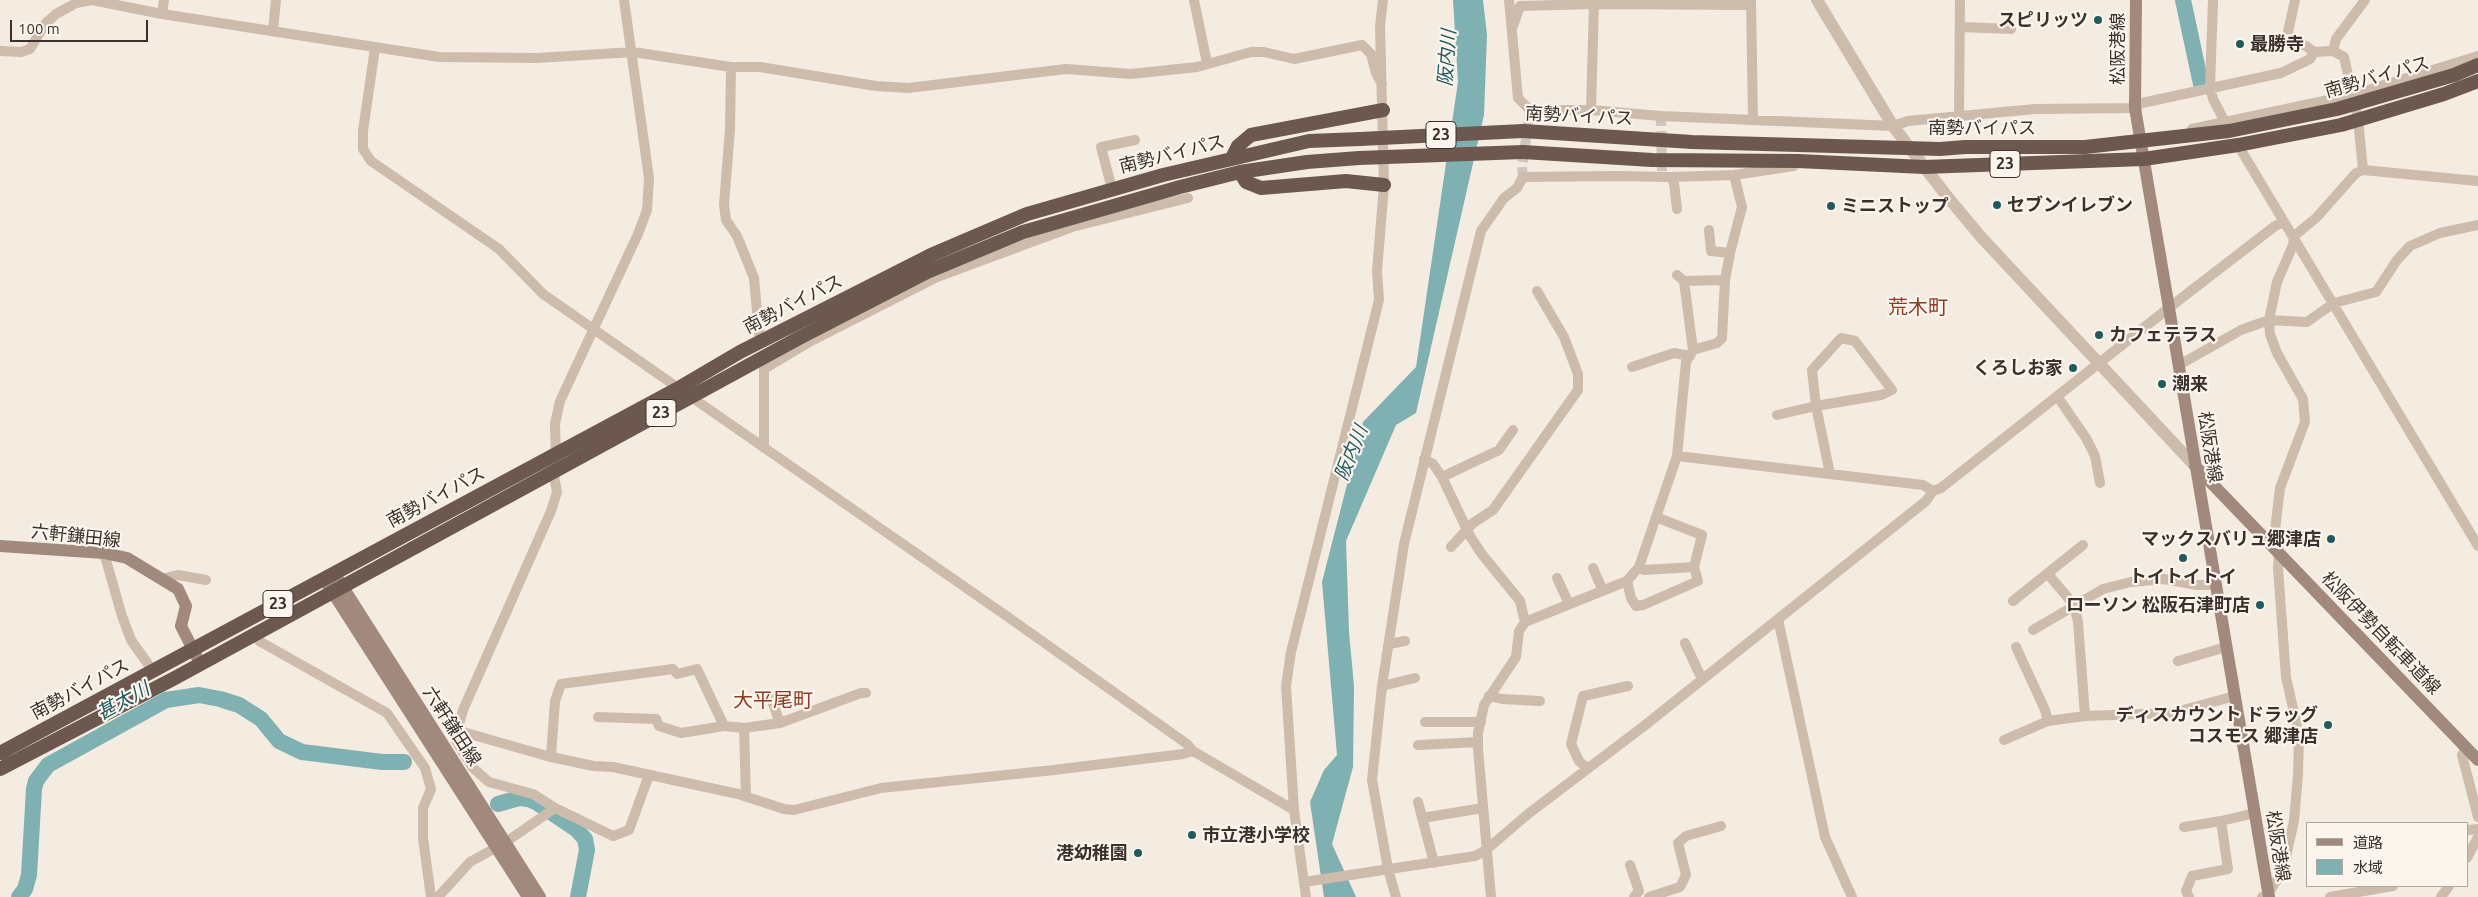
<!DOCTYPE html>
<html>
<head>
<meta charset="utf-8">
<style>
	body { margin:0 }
	#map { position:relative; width:2478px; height:897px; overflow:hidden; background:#f4ebe1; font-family:Ubuntu,"Noto Sans JP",sans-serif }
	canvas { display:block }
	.legend { position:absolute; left:2306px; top:822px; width:162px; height:65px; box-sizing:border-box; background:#fbf5ee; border:1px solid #aea6a0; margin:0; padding:6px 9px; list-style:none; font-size:15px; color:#3b302b }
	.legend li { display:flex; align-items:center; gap:10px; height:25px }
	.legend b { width:25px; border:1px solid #aea6a0 }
	.scale { position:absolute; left:10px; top:20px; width:138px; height:22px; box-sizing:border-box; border:2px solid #3b302b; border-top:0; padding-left:6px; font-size:15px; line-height:18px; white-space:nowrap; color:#3b302b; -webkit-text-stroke:4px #fbf5ee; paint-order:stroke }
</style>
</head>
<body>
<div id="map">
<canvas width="2478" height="897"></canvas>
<ul class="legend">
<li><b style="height:6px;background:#a18a7d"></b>道路</li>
<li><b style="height:14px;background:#7fb0b2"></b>水域</li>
</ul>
<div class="scale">100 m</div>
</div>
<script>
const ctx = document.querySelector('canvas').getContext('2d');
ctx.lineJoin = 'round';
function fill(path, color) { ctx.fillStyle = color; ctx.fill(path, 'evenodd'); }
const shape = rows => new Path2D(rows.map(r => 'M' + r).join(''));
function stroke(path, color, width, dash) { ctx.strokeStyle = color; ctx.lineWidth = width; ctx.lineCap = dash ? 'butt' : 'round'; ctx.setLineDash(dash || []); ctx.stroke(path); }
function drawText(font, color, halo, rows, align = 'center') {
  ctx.font = font + ' Ubuntu,"Noto Sans JP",sans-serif'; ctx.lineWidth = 4.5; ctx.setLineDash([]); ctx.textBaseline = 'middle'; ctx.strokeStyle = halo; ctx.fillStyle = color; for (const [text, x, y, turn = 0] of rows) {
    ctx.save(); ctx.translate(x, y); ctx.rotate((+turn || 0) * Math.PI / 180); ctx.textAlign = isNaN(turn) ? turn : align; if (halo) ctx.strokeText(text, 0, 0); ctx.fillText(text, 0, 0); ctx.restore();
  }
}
fill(shape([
	[1453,0,1483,0,1487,35,1484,115,1416,413,1396,425,1346,541,1349,632,1354,686,1353,767,1332,844,1356,897,1324,897,1310,802,1324,770,1337,755,1322,582,1363,422,1416,367,1458,82]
]), '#7fb0b2');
stroke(shape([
	[2183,0,2201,84],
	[498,804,519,798,528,799,536,802,576,829,585,839,587,850,578,897],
	[19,897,25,889,29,875,34,789,36,781,48,765,166,700,199,695,220,699,239,705,261,719,279,741,302,752,382,762,404,762]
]), '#7fb0b2', 16);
stroke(shape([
	[1661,116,1662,176],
	[1523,177,1522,167,1530,110]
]), '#cfc6bd', 10, [10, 5]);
stroke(shape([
	[1194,0,1207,63],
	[1509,0,1518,98,1530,110,1591,110,1661,116,1893,126,1908,121,2035,109,2135,108,2142,103,2281,73,2310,59,2314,52],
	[1751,0,1753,120],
	[2295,0,2288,32,2292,41,2306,46,2314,52,2333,51,2344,57,2358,119,2363,170],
	[162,14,164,0],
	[1513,26,1520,6,1594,4,1751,5],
	[1960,27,2011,29],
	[273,30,276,0],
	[375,48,363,131,363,149,371,161,499,249,543,294,1008,617,1187,744,1193,751],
	[0,51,21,52,30,49,45,24,56,14,76,3,92,0,162,14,439,57,537,58,633,52,731,67,760,67,876,86,908,88,1066,69,1131,74,1197,67,1251,52,1264,52,1294,59,1362,45,1371,54,1376,73,1382,84],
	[2333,51,2336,39,2365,0],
	[731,67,730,129,724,205,726,220,737,236,754,278,759,333],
	[1591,110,1594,4],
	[1959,116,1960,0],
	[2225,122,2352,95,2478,56],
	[2192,129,2225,122,2213,99,2210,87,2213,0],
	[2238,145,2478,546],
	[1671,177,1674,183,1677,209],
	[1112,189,1101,147,1135,140],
	[1709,230,1711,251,1730,253],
	[1677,275,1684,281,1725,280],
	[1684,281,1693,350],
	[2179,365,2241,330,2269,320,2307,322,2334,303,2376,292,2397,260,2410,246,2440,233,2478,225],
	[1632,367,1674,353,1690,356],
	[2057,396,2086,438,2095,456,2100,483],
	[1777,415,1816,406,1881,395,1892,390,1855,341,1841,338,1812,370,1816,406,1830,474],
	[764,448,764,369,811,341,937,277,1072,227,1188,198],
	[1677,456,1923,485,1933,491],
	[1424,459,1433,464,1442,477,1470,536,1481,553,1520,601,1525,622],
	[1442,477,1499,450,1513,430],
	[1451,547,1473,523,1493,510,1578,390,1578,374,1564,337,1537,291],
	[104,553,122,616,131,640,148,664],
	[1639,567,1644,570,1694,567],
	[1593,568,1603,591],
	[2048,574,2074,605,2078,622,2085,716],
	[1557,578,1569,604],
	[161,579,178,575,206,580],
	[1627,581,1631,598,1636,606,1643,605,1698,581,1694,567,1702,535,1656,517],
	[2013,601,2083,545],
	[1778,619,1825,837,1852,897],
	[2033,630,2103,589,2131,582,2164,579,2197,585,2216,585],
	[259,641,387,713,425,768,431,789,423,808,423,838,431,897],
	[1685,643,1702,679],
	[1389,644,1405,641],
	[2016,647,2045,710,2048,721],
	[2178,661,2226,647],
	[1382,686,1415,678],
	[770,695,780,723],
	[1489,696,1502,699,1540,701],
	[598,717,656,719,659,726,681,733,724,726,744,728,746,796],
	[1425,722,1481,722],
	[744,728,780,723,861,693,866,693],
	[456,730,547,756,593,766,613,767,738,794,784,809,794,810,881,788,1054,770,1183,754,1193,751,1294,810],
	[2004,740,2048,721,2085,716,2172,713,2235,696],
	[1418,745,1478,742],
	[2467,747,2462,755,2478,817],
	[551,757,555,701,561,684,673,669,677,674,697,669,724,726],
	[1587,768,1579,761,1571,744,1583,696,1628,686],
	[1418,802,1434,863],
	[555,808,533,794,489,782,473,768,455,739,463,710,551,511,557,492,553,471,556,453,555,424,560,401,638,234,647,210,649,178,624,0],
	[1422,818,1483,808],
	[2184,827,2221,821],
	[2467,830,2478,829],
	[2467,858,2478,837],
	[1630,865,1639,891,1634,897],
	[1304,882,1475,856,1486,850,1528,814,1644,726,1926,501,1933,491,1941,488,2170,307,2275,226,2284,222],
	[438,897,470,862,506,842,555,808,613,836,629,830,649,775],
	[1306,897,1294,810,1286,686,1291,652,1379,300,1377,271,1384,185,1380,26,1383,0],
	[1396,897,1388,869,1372,780,1382,686,1404,544,1481,231,1504,198,1517,188,1523,177,1615,176,1671,177,1734,175],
	[1491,897,1478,749,1478,733,1484,705,1516,657,1519,631,1525,622,1627,581,1639,567,1677,456,1686,362,1693,350,1717,343,1722,338,1725,280,1730,253,1742,207,1734,175,1794,166],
	[1649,897,1680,887,1686,875,1678,843,1686,836,1721,826],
	[2189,897,2186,891,2192,876,2228,869,2221,821,2255,813],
	[2262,897,2268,894,2283,870,2294,821,2298,775,2299,735,2286,677,2278,568,2279,552,2275,530,2280,488,2305,422,2303,399,2277,353,2270,334,2269,320,2277,282,2293,245,2294,236,2316,218,2356,173,2363,170,2478,181],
	[2330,897,2393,886],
	[2441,897,2449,886]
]), '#cdbbac', 10);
stroke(shape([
	[1817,0,1893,126,1946,195,1981,237,2195,466]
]), '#cdbbac', 12);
stroke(shape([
	[2136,0,2135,108,2269,897],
	[2195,466,2478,760],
	[0,546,104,553,127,558,178,589,186,606,181,626,200,663],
	[334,573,540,897],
	[324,579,528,897]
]), '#a18a7d', 12);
stroke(shape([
	[1523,131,1692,142,1940,149,1965,147,2085,147,2229,131,2337,109,2454,75,2478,65],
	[1523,152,1652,160,1798,161,1924,167,2144,159,2238,145,2341,125,2444,94,2478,81],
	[1232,158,1238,146,1251,135,1383,110],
	[1240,172,1246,182,1261,188,1346,181,1384,185],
	[0,753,677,389,740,352,931,255,1027,214,1163,175,1309,141,1360,139],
	[0,769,173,679,799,338,927,272,1023,232,1180,187,1240,172,1307,162,1359,158]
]), '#6c584f', 14);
stroke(shape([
	[1360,139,1523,131],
	[1359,158,1523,152]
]), '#6c584f', 14);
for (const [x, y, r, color] of [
	[2098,20,5,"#1f5a5e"],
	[2240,44,5,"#1f5a5e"],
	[1997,205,5,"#1f5a5e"],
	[1831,206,5,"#1f5a5e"],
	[2099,335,5,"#1f5a5e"],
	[2073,368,5,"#1f5a5e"],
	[2162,384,5,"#1f5a5e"],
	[2331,539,5,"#1f5a5e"],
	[2183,558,5,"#1f5a5e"],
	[2260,605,5,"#1f5a5e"],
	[2328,725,5,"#1f5a5e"],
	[1192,835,5,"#1f5a5e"],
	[1138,853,5,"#1f5a5e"]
]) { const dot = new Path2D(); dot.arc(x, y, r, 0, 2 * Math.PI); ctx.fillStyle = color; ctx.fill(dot); stroke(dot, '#fbf5ee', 2); }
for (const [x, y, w] of [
	[1441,135,30],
	[2005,164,30],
	[661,413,30],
	[278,604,30]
]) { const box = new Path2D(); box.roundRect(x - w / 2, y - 13.5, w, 27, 4); ctx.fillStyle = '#fbf5ee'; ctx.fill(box); stroke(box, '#3b302b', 1); }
drawText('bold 16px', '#3b302b', null, [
	["23",1441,135],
	["23",2005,164],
	["23",661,413],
	["23",278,604]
]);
drawText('bold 18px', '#3b302b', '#fbf5ee', [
	["スピリッツ",2088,20],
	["最勝寺",2250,44,"left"],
	["セブンイレブン",2007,205,"left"],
	["ミニストップ",1841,206,"left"],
	["カフェテラス",2109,335,"left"],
	["くろしお家",2063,368],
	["潮来",2172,384,"left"],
	["マックスバリュ郷津店",2321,539],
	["トイトイトイ",2183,577,"center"],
	["ローソン 松阪石津町店",2250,605],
	["ディスカウント ドラッグ",2318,715],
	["コスモス 郷津店",2318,736],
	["市立港小学校",1202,835,"left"],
	["港幼稚園",1128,853]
], 'right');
drawText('18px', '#3b302b', '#fbf5ee', [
	["松阪港線",2118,49,-90],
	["南勢バイパス",2377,77,-16],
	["南勢バイパス",1579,116,3],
	["南勢バイパス",1982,128],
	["南勢バイパス",1172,154,-14],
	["南勢バイパス",793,304,-27],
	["松阪港線",2210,447,81],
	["南勢バイパス",436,497,-28],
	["六軒鎌田線",76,536,6],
	["松阪伊勢自転車道線",2381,633,46],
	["南勢バイパス",80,689,-28],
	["六軒鎌田線",452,726,57],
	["松阪港線",2278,846,81]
]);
drawText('italic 19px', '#1f5a5e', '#fbf5ee', [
	["阪内川",1447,58,-86],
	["阪内川",1351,453,-68],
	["甚太川",123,701,-29]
]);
drawText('20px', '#8c3b22', '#fbf5ee', [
	["荒木町",1918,307],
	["大平尾町",773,700]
]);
</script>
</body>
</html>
